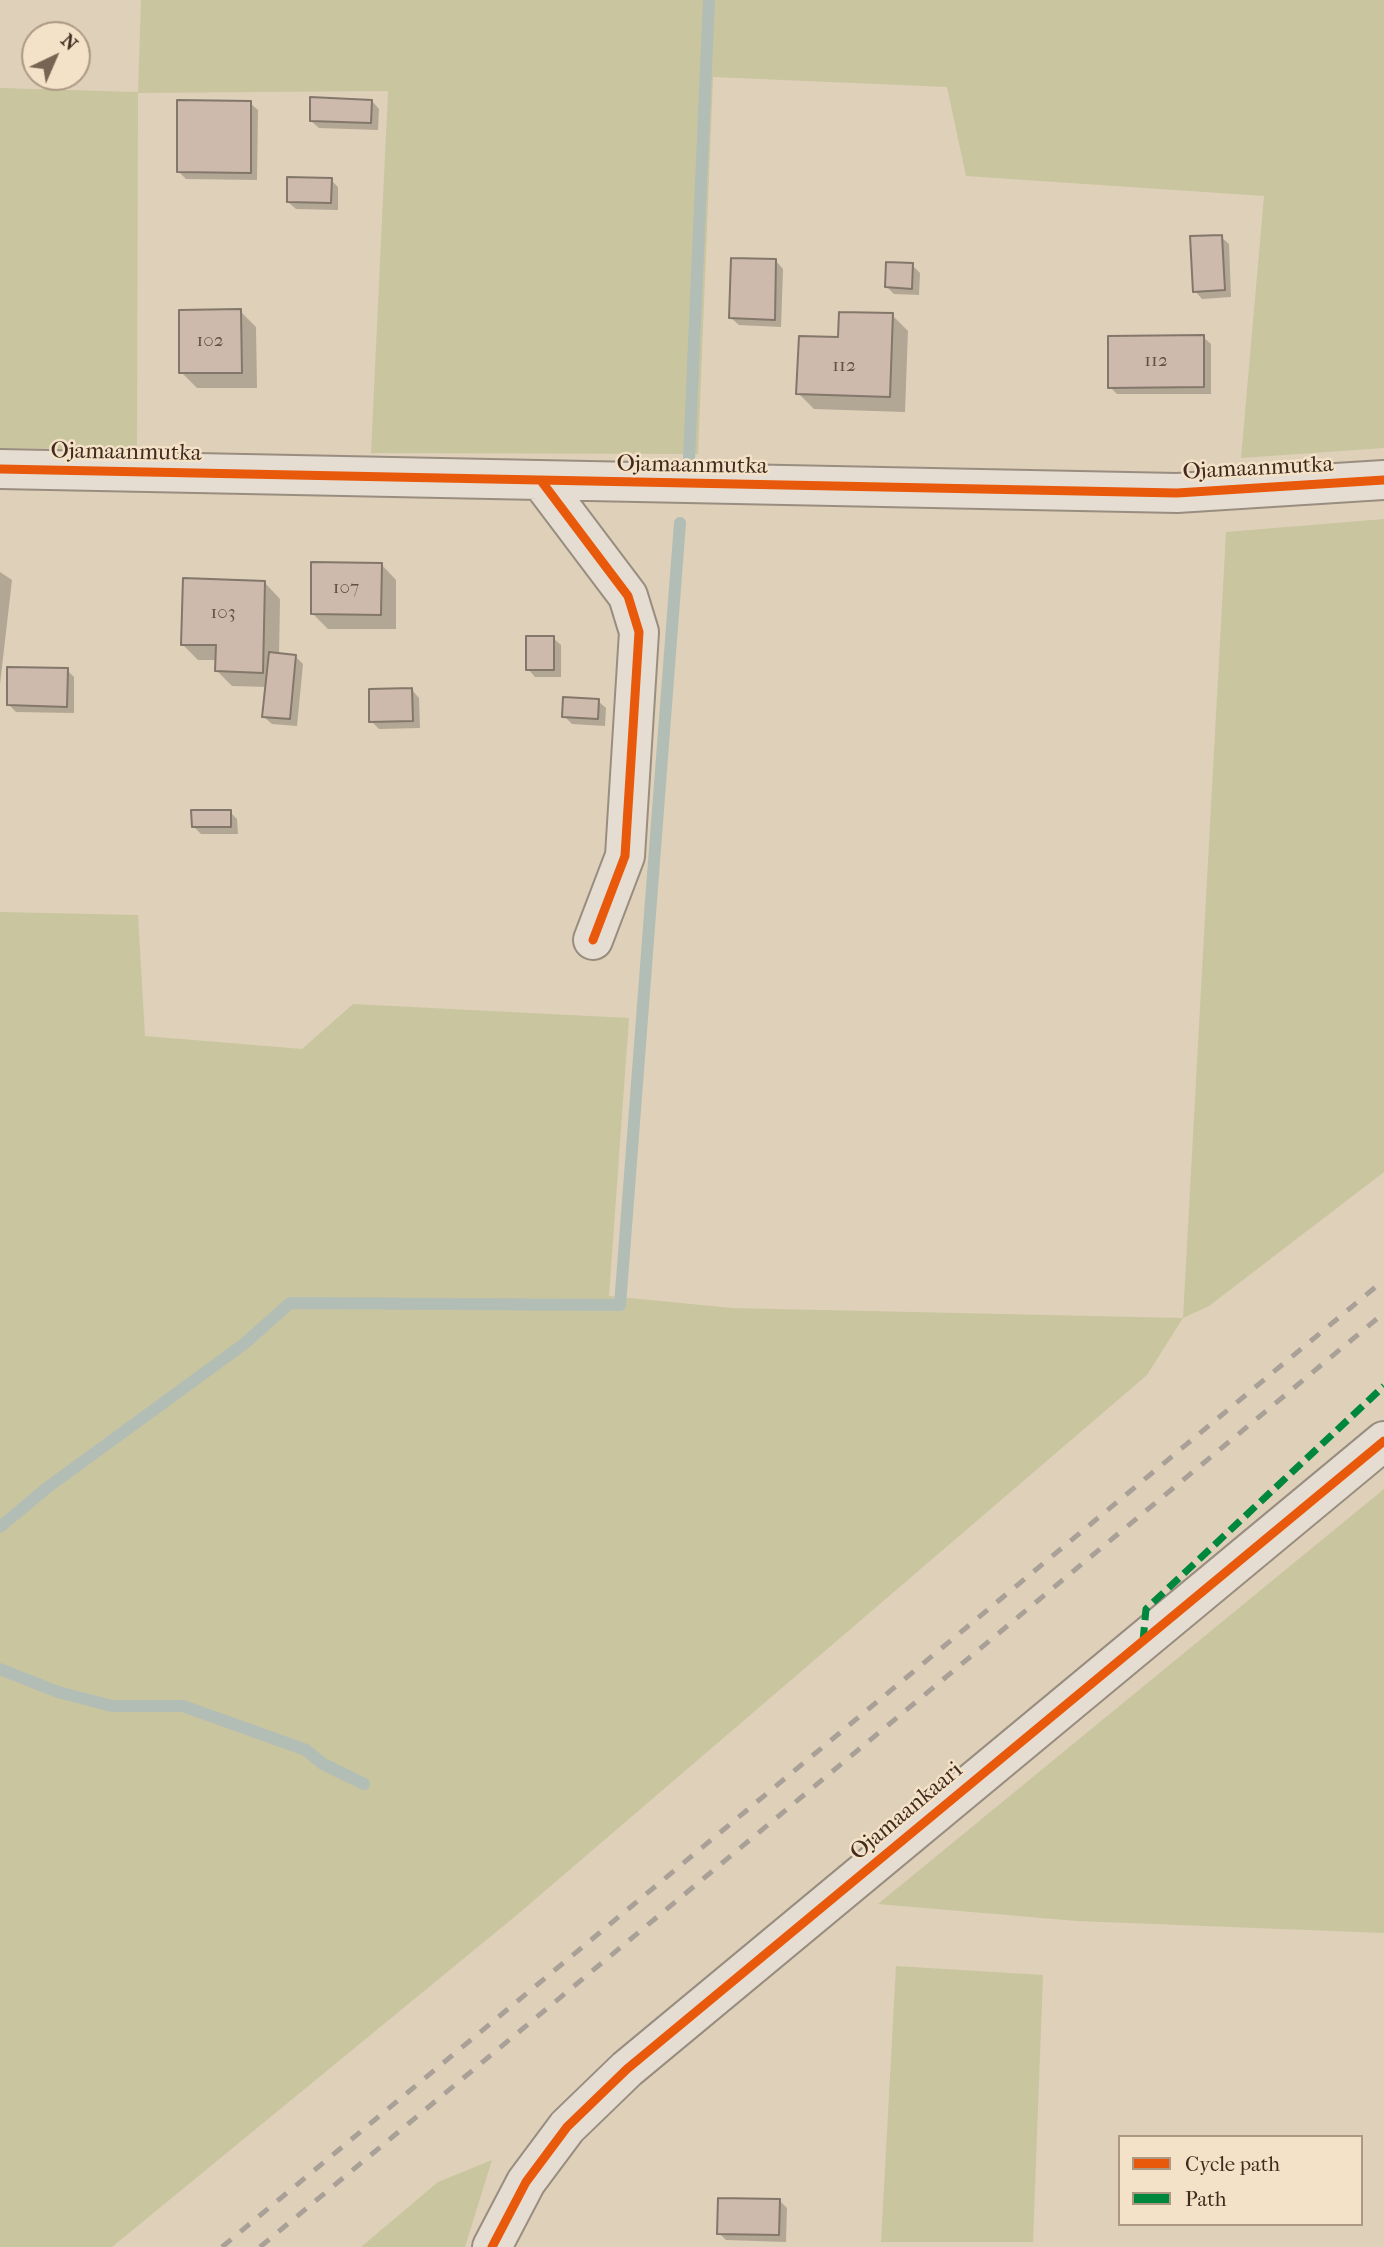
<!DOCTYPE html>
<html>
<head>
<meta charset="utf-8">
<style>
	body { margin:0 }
	#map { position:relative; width:1384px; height:2247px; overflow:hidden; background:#dfd0b9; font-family:"IM FELL French Canon",serif }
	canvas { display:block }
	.legend { position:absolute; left:1118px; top:2135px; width:245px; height:91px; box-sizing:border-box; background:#f4e2c8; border:2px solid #ad9884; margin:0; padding:9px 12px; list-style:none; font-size:21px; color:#422a1e }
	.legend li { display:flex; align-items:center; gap:14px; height:35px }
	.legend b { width:35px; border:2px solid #ad9884 }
	.north { position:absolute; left:21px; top:21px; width:70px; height:70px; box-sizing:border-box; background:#f4e2c8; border:2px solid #ad9884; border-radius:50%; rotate:44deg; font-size:19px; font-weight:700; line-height:28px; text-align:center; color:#422a1e }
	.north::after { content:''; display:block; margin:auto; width:24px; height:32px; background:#796454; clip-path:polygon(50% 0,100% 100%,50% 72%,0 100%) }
</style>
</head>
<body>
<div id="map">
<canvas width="1384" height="2247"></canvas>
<ul class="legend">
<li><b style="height:9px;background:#e8590c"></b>Cycle path</li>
<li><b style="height:9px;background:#00873e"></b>Path</li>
</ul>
<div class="north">N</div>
</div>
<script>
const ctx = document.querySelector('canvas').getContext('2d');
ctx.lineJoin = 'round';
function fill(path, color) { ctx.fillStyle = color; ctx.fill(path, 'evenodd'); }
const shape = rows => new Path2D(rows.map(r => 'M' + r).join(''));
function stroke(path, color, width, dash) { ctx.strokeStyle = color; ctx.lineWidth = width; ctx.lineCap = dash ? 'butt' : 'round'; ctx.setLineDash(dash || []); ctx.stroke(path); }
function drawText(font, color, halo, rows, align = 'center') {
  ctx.font = font + ' "IM FELL French Canon",serif'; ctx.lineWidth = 5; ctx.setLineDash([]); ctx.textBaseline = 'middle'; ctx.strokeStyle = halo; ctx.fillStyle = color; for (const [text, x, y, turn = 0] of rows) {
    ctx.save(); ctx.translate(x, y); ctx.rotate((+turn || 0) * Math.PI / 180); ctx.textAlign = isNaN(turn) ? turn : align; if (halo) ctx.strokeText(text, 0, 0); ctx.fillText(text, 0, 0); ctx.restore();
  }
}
fill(shape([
	[141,0,1384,0,1384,448,1241,458,1264,196,966,176,947,87,713,77,698,454,371,453,388,91,138,93,137,450,0,448,0,88,138,92],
	[1384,519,1384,1172,1209,1306,1183,1318,1147,1375,518,1914,112,2247,0,2247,0,912,138,915,145,1036,302,1049,353,1004,629,1018,609,1296,732,1308,1183,1318,1226,532],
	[1384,1489,1384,1933,1077,1921,878,1904],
	[896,1966,1043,1975,1033,2242,881,2242],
	[492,2160,465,2247,361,2247,438,2182]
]), '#c9c59f');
fill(shape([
	[372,101,379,109,378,130,319,128,311,121],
	[250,103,258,110,257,180,186,179,179,172],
	[331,180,338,187,338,210,296,209,288,202],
	[1221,237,1229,244,1231,297,1202,299,1195,291],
	[776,261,783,269,781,327,739,325,731,318],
	[912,265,920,273,919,295,894,294,887,287],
	[240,311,256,327,257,388,197,388,181,372],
	[892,315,908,331,905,412,814,409,798,393,840,339],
	[1203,337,1211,344,1211,394,1117,394,1110,387],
	[381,564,396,580,396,629,328,629,312,613],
	[0,572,12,580,0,684],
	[265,583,280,599,279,655,296,657,303,664,297,726,272,724,264,717,267,687,232,686,216,670,217,660,198,660,182,644],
	[553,638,561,645,561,677,535,677,528,669],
	[67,670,74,677,74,713,16,712,8,704],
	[412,690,419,698,420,728,379,729,371,721],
	[598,701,606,708,605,726,572,724,564,716],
	[230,812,237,819,238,834,201,834,193,826],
	[779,2200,787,2208,786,2242,726,2240,719,2233]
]), '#0003');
stroke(shape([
	[689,459,709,0],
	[0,1527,48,1487,244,1344,290,1303,620,1305,680,523],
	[0,1669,58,1692,112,1706,183,1706,306,1750,323,1764,364,1784]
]), '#b2bdb6', 12);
const building = shape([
	[310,97,372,100,371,123,310,121,310,97],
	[177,100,251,101,251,173,177,172,177,100],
	[287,177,332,178,331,203,287,202,287,177],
	[1222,235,1225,290,1193,292,1190,236,1222,235],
	[731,258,776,259,775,320,729,318,731,258],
	[886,262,913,263,912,289,885,287,886,262],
	[241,309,242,373,179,373,179,310,241,309],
	[839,312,893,313,890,397,796,394,799,336,838,337,839,312],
	[1204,335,1204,387,1108,388,1108,336,1204,335],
	[311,562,382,563,381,615,311,614,311,562],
	[183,578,265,581,263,673,215,671,216,645,181,645,183,578],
	[526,636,554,636,554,670,526,670,526,636],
	[269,652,296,655,290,719,262,717,269,652],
	[7,667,68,668,67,707,7,705,7,667],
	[412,688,413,721,369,722,369,689,412,688],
	[563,697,599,699,598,719,562,717,563,697],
	[191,810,231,810,231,827,192,827,191,810],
	[718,2198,780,2199,779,2235,717,2234,718,2198]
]);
fill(building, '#cebaac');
stroke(building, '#82776a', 2);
const minor = shape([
	[0,469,1177,493,1384,480],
	[542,482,628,596,639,632,625,856,593,940],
	[492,2247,526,2182,567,2127,627,2069,1384,1441]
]);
stroke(minor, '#998d7f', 42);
stroke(minor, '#e5ddd2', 38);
stroke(shape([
	[222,2247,1384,1280],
	[260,2247,1384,1313]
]), '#a9a097', 5, [12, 12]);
stroke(shape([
	[1143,1641,1146,1609,1384,1386]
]), '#00873e', 7, [14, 7]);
stroke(shape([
	[0,469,1177,493,1384,480],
	[542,482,628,596,639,632,625,856,593,940],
	[492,2247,526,2182,567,2127,627,2069,1384,1441]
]), '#e8590c', 9);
drawText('19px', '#664f42', null, [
	["102",210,341],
	["112",1156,361],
	["112",844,366],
	["107",346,588],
	["103",223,613]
]);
drawText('23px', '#422a1e', '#f4e2c8', [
	["Ojamaanmutka",126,453,1],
	["Ojamaanmutka",692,466,1],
	["Ojamaanmutka",1258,469,-3],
	["Ojamaankaari",907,1812,-40]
]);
</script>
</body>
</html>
